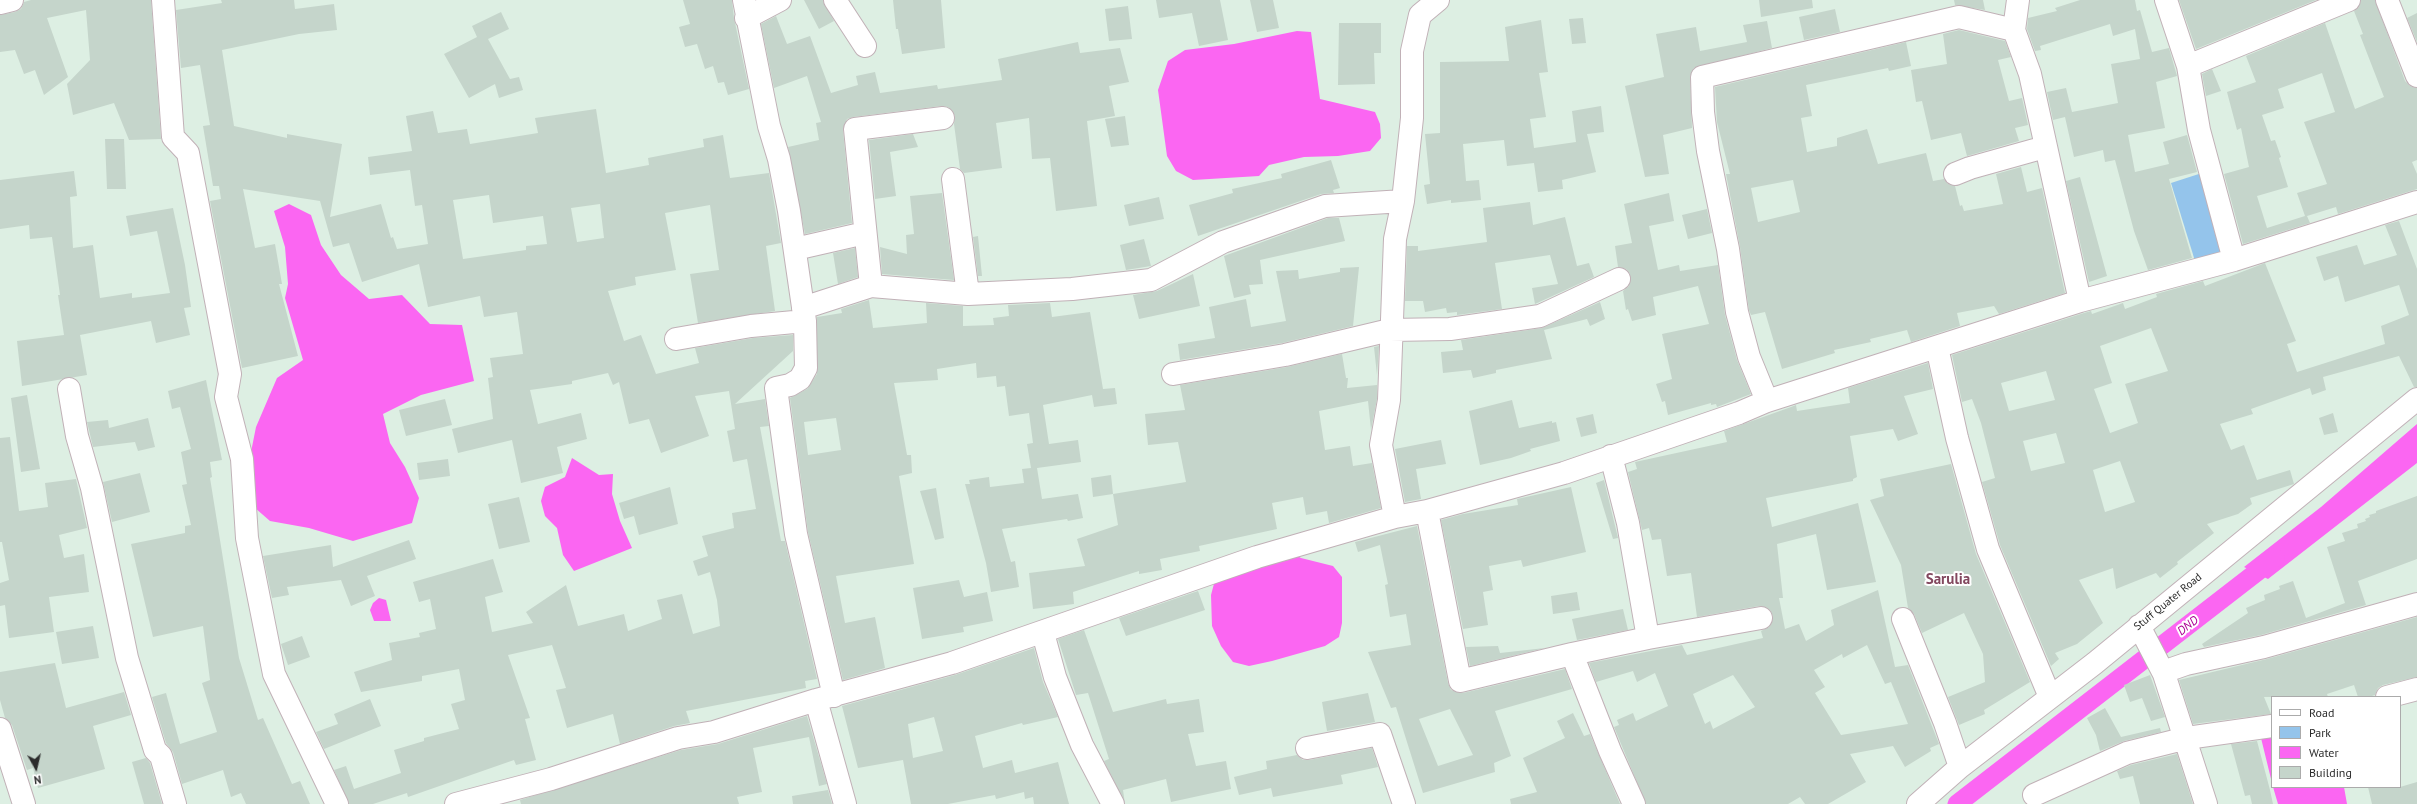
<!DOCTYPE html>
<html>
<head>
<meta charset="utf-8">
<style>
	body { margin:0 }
	#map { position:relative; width:2417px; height:804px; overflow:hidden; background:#ddefe3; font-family:"PT Sans",sans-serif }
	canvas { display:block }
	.legend { position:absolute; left:2271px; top:696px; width:130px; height:92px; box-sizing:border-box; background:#fff; border:1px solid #ababab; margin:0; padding:5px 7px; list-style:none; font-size:12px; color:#2c2c2c }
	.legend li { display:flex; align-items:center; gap:8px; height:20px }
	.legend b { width:20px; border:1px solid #ababab }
	.north { position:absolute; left:16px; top:748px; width:40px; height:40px; -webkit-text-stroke:3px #fff; paint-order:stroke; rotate:172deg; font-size:11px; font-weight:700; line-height:16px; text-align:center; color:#2c2c2c }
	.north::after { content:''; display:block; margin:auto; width:14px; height:18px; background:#2c2c2c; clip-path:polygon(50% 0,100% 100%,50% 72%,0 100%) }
</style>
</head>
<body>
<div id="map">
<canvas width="2417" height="804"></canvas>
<ul class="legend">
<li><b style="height:5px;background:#fff"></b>Road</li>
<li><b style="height:11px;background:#94c4eb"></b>Park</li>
<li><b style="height:11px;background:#fb66f2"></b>Water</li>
<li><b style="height:11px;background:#c5d5cb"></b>Building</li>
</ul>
<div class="north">N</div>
</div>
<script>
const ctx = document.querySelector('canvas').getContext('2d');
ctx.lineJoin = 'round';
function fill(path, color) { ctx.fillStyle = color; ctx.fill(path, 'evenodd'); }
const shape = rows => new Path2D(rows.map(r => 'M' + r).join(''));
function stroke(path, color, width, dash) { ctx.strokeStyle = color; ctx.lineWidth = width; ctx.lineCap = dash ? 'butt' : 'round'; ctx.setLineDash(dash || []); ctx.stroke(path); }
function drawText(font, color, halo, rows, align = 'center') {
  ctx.font = font + ' "PT Sans",sans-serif'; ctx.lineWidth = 4; ctx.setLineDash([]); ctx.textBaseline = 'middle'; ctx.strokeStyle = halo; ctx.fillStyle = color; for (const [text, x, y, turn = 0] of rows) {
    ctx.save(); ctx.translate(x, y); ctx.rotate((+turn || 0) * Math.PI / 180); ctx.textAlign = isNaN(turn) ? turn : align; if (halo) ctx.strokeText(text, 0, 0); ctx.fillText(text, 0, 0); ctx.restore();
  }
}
fill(shape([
	[2205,172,2227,249,2195,261,2171,183]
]), '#94c4eb');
fill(shape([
	[1297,31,1311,32,1320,99,1375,112,1380,124,1381,138,1370,151,1338,156,1304,157,1269,165,1259,176,1193,180,1176,171,1167,156,1158,90,1168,61,1185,50,1234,44],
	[289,204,311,215,321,245,341,275,369,299,402,295,430,324,462,325,474,381,421,395,383,414,390,443,405,467,419,498,412,523,353,541,309,528,270,521,247,501,249,462,256,427,277,378,303,360,285,298,288,284,285,247,274,211],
	[2417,424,2417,463,2268,579,2244,567,2321,507],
	[572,458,599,475,613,474,612,494,620,521,632,548,574,571,563,555,557,528,545,516,541,501,545,487,565,477],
	[1291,552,1301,558,1333,566,1342,577,1342,623,1339,637,1325,646,1272,661,1249,666,1233,662,1221,646,1212,626,1211,595,1215,580],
	[379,598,386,600,391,621,374,621,370,610,373,603],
	[2272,730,2272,783,2261,738],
	[2273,787,2344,787,2347,804,2278,804]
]), '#fb66f2');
stroke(shape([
	[1957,804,2275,558]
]), '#fb66f2', 19);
fill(shape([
	[31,0,151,0,161,139,129,140,114,103,73,115,67,84,90,60,86,10,47,18,68,77,44,95,35,70,24,74,15,50,0,52,0,15,15,12,21,9,24,2],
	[221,0,294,0,295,9,334,4,337,30,299,34,222,50,234,126,287,138,287,134,342,144,330,217,381,204,391,238,393,237,397,249,428,244,422,205,415,206,410,170,370,175,368,157,412,151,406,116,433,111,438,133,467,129,470,144,538,133,535,118,596,109,606,173,649,165,648,158,704,147,703,139,723,135,730,178,769,173,781,243,766,246,775,311,698,323,690,274,719,270,710,205,665,213,676,270,635,277,636,285,608,291,624,341,641,335,656,374,699,363,695,348,753,338,793,335,793,351,735,404,765,399,769,426,760,427,781,541,785,541,817,679,805,681,806,688,686,711,690,723,674,726,620,744,613,714,567,728,556,690,566,688,552,645,508,655,530,718,525,719,536,760,516,765,514,760,408,797,407,793,373,804,349,804,334,770,346,766,354,789,401,773,394,750,424,741,424,738,459,729,451,704,465,700,459,669,422,676,422,681,361,692,354,672,392,660,389,643,420,637,419,633,436,629,430,599,419,602,413,582,493,559,503,592,485,597,492,632,533,623,526,612,566,585,578,626,624,614,628,631,662,619,657,600,682,594,693,634,720,626,717,600,710,572,698,576,693,561,708,556,702,536,734,528,732,513,756,509,747,459,733,462,727,431,735,429,729,391,695,396,709,436,661,453,649,419,629,424,619,382,613,385,608,373,572,381,572,384,530,390,538,424,581,413,587,439,557,447,563,473,521,483,512,440,458,453,452,429,493,419,488,378,493,377,490,358,523,354,517,312,484,317,480,296,428,307,419,264,362,282,349,243,333,247,320,201,243,189,255,248,275,244,282,284,279,284,298,356,242,368,210,201,221,199,219,186,213,186,203,126,210,125,200,65,181,68,176,10,222,3],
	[489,195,493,223,543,216,547,244,526,246,526,250,463,259,453,200],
	[600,204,604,238,577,242,571,208],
	[683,0,732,0,734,18,749,89,728,95,724,82,718,83,713,66,705,69,697,44,685,47,679,27,690,24],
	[804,0,823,0,834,21,819,29],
	[893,0,941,0,945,48,902,54,898,29,896,29],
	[1156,0,1220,0,1228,40,1199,46,1192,13,1159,18],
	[1250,0,1273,0,1279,28,1257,32],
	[1759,0,1812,0,1813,8,1761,17],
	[1954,0,1983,0,1985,10,1955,5],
	[2080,0,2135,0,2137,11,2140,10,2152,52,2169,48,2177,76,2156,82,2165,128,2128,135,2135,172,2169,164,2163,142,2187,135,2197,172,2169,179,2192,258,2148,270,2134,231,2115,160,2105,162,2103,150,2074,157,2065,117,2053,120,2047,92,2066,88,2072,112,2118,103,2111,64,2140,59,2135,29,2113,36,2110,24,2040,46,2041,50,2035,51,2027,29,2028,18,2057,11,2055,8],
	[2179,0,2316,0,2196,49],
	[2361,0,2375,0,2405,81,2410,86,2417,88,2417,160,2412,162,2417,174,2417,189,2338,214,2336,207,2307,216,2310,223,2243,244,2224,174,2249,167,2241,128,2237,130,2227,92,2256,82,2246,56,2325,23,2355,109,2384,97,2360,35,2363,34,2354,11,2359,7],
	[2322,73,2335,112,2304,122,2327,184,2297,193,2305,216,2267,228,2257,196,2288,187,2279,158,2281,157,2275,140,2271,141,2262,115,2284,108,2278,89],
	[1128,6,1132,39,1109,41,1105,9],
	[1835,9,1840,32,1804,40,1799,17],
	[501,12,509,29,488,39,510,79,519,77,523,90,499,98,495,84,469,98,444,54,477,37,472,26],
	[2417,13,2417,42,2407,18],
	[776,16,787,44,810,36,831,93,858,85,856,76,875,72,880,93,937,85,938,89,1002,80,998,59,1078,42,1080,53,1120,48,1129,82,1109,86,1115,116,1087,121,1097,206,1056,211,1050,158,1032,159,1029,118,996,123,1002,168,964,173,960,169,954,124,955,116,948,107,941,106,853,117,847,119,843,130,852,223,805,234,788,147,819,140,816,123,821,122,807,76,774,88,761,24],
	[1583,18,1586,43,1572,44,1569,19],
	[1541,20,1548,72,1539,73,1546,117,1530,119,1534,148,1576,142,1572,111,1601,106,1604,132,1587,134,1596,172,1562,180,1563,189,1538,192,1534,163,1507,166,1504,140,1463,144,1466,181,1479,180,1481,200,1451,203,1451,200,1427,204,1424,185,1430,184,1425,134,1440,133,1440,62,1509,61,1505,27],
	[1767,21,1772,48,1694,68,1690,77,1692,128,1663,135,1669,174,1645,177,1625,86,1664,77,1656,34,1696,27,1700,51,1747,42,1743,25],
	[1339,23,1381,23,1381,53,1374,53,1375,84,1338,85],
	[1959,30,2005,41,2011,57,1998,60,2009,101,2022,98,2028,125,2015,128,2019,141,1967,156,1961,133,1931,140,1922,101,1916,102,1911,70,1947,64,1943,34],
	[1906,42,1911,66,1889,71,1888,68,1806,85,1812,116,1801,118,1807,152,1837,146,1837,138,1867,129,1878,164,1926,153,1933,181,1944,179,1948,184,1955,186,1960,206,1962,205,1964,211,2003,204,1996,174,2021,167,2027,192,2042,188,2065,293,1999,314,1994,306,1957,313,1960,326,1911,342,1907,330,1870,339,1871,342,1834,350,1835,353,1782,369,1765,312,1751,315,1749,310,1740,247,1726,174,1730,174,1717,122,1715,87],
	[1793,180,1800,212,1758,222,1751,188],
	[2212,69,2221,91,2206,96,2202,74],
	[1125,116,1129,145,1111,147,1105,119],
	[913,134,918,147,890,152,896,196,875,199,869,140],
	[105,139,124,139,126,189,107,189],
	[1331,160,1340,188,1333,190,1334,193,1321,194,1198,236,1189,205,1233,193,1232,189,1282,178,1281,174],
	[74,171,77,196,70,197,73,248,93,245,100,298,132,293,132,298,170,293,157,231,130,236,126,216,173,208,185,265,191,307,184,308,190,335,156,343,151,321,80,335,87,375,22,386,17,341,64,335,58,295,60,295,52,237,30,239,29,225,0,229,0,180],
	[2080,177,2107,276,2089,282,2066,181],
	[942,193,954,280,882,274,880,247,907,254,906,235,914,234,910,196],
	[1669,193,1674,221,1649,226,1658,270,1679,265,1680,271,1718,265,1725,315,1737,360,1751,394,1717,407,1716,404,1711,405,1711,403,1668,415,1665,401,1662,402,1656,384,1672,379,1662,334,1709,324,1698,286,1653,297,1656,315,1632,321,1628,309,1626,310,1623,291,1629,286,1630,274,1626,269,1618,267,1615,246,1632,243,1624,204],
	[1159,197,1164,219,1129,226,1124,205],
	[1530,202,1533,225,1565,217,1577,266,1589,263,1594,277,1535,304,1532,288,1558,284,1550,255,1495,263,1502,309,1457,315,1457,312,1447,313,1446,308,1425,312,1423,301,1405,301,1407,246,1418,246,1418,251,1487,242,1483,208],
	[1707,209,1712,233,1688,239,1682,215],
	[1328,218,1339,218,1345,241,1260,260,1263,284,1249,285,1251,294,1234,298,1224,256],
	[2399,221,2417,269,2417,387,2414,387,2399,356,2323,377,2326,390,2312,395,2310,388,2251,409,2253,414,2220,424,2231,450,2244,445,2257,480,2290,470,2294,484,2250,498,2252,504,2238,514,2207,524,2214,533,2177,562,2178,564,2160,578,2156,573,2116,589,2113,568,2079,580,2103,623,2077,644,2055,653,2059,659,2051,666,2000,545,1982,482,1995,478,1981,423,1972,399,1962,402,1952,355,2084,313,2091,311,2092,314,2123,303,2125,309,2157,297,2156,294,2203,281,2205,286,2265,263,2296,341,2287,344,2297,372,2385,344,2381,326,2409,315,2399,285,2345,302,2338,276,2324,281,2316,257,2357,245,2364,265,2397,255,2385,225],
	[2151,328,2168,371,2125,384,2138,423,2110,433,2094,389,2112,383,2100,346],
	[2046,371,2055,400,2009,411,2001,383],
	[2056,433,2065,463,2031,471,2023,441],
	[2120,461,2135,502,2105,512,2093,470],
	[978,236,982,276,978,276,973,237],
	[1144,239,1151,266,1126,270,1120,245],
	[855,248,858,277,838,284,833,253],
	[1359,267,1353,326,1282,343,1180,360,1178,344,1215,338,1209,307,1246,299,1251,327,1286,321,1276,271,1298,270,1299,279,1340,272,1340,268],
	[1193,274,1200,306,1139,319,1133,295,1157,291],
	[869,300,873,328,927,323,926,303,963,306,963,326,994,325,993,318,1009,316,1008,305,1050,303,1052,317,1090,312,1103,389,1115,388,1117,404,1094,407,1092,395,1043,405,1049,444,1078,440,1081,462,1037,468,1042,499,1078,494,1083,518,1068,521,1067,519,1002,529,1011,562,1015,561,1019,587,991,592,986,563,965,484,970,484,969,480,989,477,990,487,1024,483,1022,469,1031,468,1027,444,1033,443,1029,413,1009,416,1005,386,997,387,996,376,977,378,976,363,937,369,938,380,894,383,907,455,911,455,912,473,899,476,914,564,836,576,845,623,875,617,885,668,843,680,808,532,790,398,807,389,817,374,817,317,842,313,841,309],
	[836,418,841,450,808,455,804,422],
	[1600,302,1605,319,1590,326,1587,319,1544,330,1552,359,1496,370,1496,373,1473,378,1471,370,1443,373,1441,352,1463,350,1461,340,1542,328],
	[1379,346,1377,375,1374,347],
	[1342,354,1346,378,1348,378,1347,388,1377,385,1377,399,1371,430,1368,401,1319,411,1325,450,1350,446,1353,466,1372,463,1381,508,1329,523,1327,511,1306,515,1303,497,1272,503,1277,529,1199,546,1200,551,1160,559,1162,570,1139,574,1139,571,1073,592,1074,604,1033,609,1029,573,1085,566,1077,539,1118,525,1113,494,1093,497,1091,478,1111,475,1113,494,1186,482,1178,442,1148,445,1145,414,1185,410,1180,385,1287,367],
	[1928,363,1933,389,1904,396,1918,434,1898,441,1893,429,1850,436,1857,477,1853,479,1853,481,1766,498,1772,527,1858,503,1876,582,1827,590,1816,534,1777,544,1783,598,1779,598,1785,629,1799,624,1806,641,1834,625,1831,610,1878,590,1895,667,1908,665,1939,744,1930,748,1931,751,1905,767,1893,746,1850,754,1866,782,1828,804,1805,804,1800,797,1788,804,1646,804,1614,727,1619,725,1617,720,1633,713,1636,721,1668,706,1655,673,1637,682,1633,671,1596,682,1589,663,1682,645,1687,655,1763,638,1761,631,1769,627,1773,616,1770,610,1759,606,1697,617,1691,573,1667,576,1661,539,1652,540,1649,528,1642,530,1628,472,1637,469,1635,462,1727,442,1724,431,1791,407,1796,405,1797,411,1850,403,1848,388],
	[1867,645,1885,684,1891,682,1908,724,1841,735,1815,693,1825,687,1814,670,1842,654,1843,658],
	[1733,675,1755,707,1713,729,1710,721,1705,724,1693,694],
	[206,380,222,460,210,462,212,477,210,478,239,658,258,720,263,718,292,784,300,781,310,804,246,804,241,793,231,797,223,770,182,784,173,752,166,743,152,697,166,693,180,744,217,732,202,683,210,680,203,626,153,637,131,544,185,533,185,526,191,525,182,485,187,484,181,452,191,449,180,407,172,409,168,391],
	[27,395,40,469,21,472,11,398],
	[445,399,452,425,406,436,399,410],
	[1512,400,1519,428,1552,421,1552,423,1556,422,1560,441,1530,449,1531,451,1511,458,1480,465,1469,411],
	[2333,413,2338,432,2324,435,2319,418],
	[1593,414,1597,433,1581,437,1576,418],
	[148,418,155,447,138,451,135,442,93,447,87,422,108,420,109,428],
	[10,437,19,511,48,507,45,483,76,479,87,528,59,535,64,558,84,554,89,592,49,597,54,632,9,638,5,605,0,606,0,583,9,580,2,542,0,542,0,438],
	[1441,440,1446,464,1416,469,1421,499,1405,502,1395,449],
	[448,459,450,476,419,480,417,463],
	[1951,464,1976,554,2030,682,1984,710,1985,714,1959,725,1948,697,1985,682,1983,654,1964,613,1922,633,1914,614,1908,608,1901,565,1870,500,1884,496,1880,479],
	[140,473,150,512,112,522,103,482],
	[1604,480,1618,538,1613,539,1596,483],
	[670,487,678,524,639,535,634,516,624,519,619,503],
	[1571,487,1586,552,1523,567,1521,560,1489,566,1493,590,1483,592,1488,625,1463,629,1441,520,1463,514,1518,505,1517,499],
	[936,488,944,538,935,540,920,491],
	[2417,496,2417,559,2358,581,2366,605,2261,635,2204,647,2202,644,2248,613,2246,608,2265,600,2264,595,2280,589,2279,586,2293,581,2306,618,2345,603,2327,547,2345,541,2342,533,2358,528,2357,524,2366,521,2365,519,2370,517,2369,515,2376,513,2376,511],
	[519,497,530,542,499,549,488,504],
	[1417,526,1448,683,1451,690,1463,693,1565,669,1572,689,1495,711,1511,756,1494,763,1495,772,1423,793,1396,707,1391,708,1368,652,1411,645,1406,614,1390,617,1385,585,1388,584,1380,545,1358,552,1355,542],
	[1450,709,1473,755,1438,766,1419,719],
	[409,540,416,559,367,576,375,596,351,606,341,580,287,587,289,595,272,598,263,556,331,545,333,567],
	[959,580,964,597,987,592,993,621,963,627,964,632,922,639,913,588],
	[1198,591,1205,610,1126,636,1119,618],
	[1577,592,1580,610,1553,614,1551,596],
	[1623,609,1628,630,1577,640,1572,619],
	[2417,617,2417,677,2383,685,2378,688,2375,695,2369,697,2358,697,2354,685,2327,694,2328,697,2264,697,2271,714,2193,724,2179,680,2267,659],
	[93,626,99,658,62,664,56,632],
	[1084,630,1113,712,1166,699,1167,704,1199,699,1204,732,1188,734,1196,766,1226,761,1231,789,1171,802,1166,779,1123,790,1125,804,1104,761,1109,759,1088,693,1076,695,1058,639],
	[302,636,310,657,288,665,281,644],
	[1498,646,1500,653,1545,648,1470,666,1466,647],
	[1034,648,1043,682,1058,717,1023,725,1022,723,975,736,983,768,1012,760,1015,773,1058,762,1069,804,1034,804,1033,797,1025,799,1024,792,996,799,995,795,948,804,911,804,903,760,858,768,842,706,955,675],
	[934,717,943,751,913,758,908,724],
	[55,663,66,708,124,692,131,715,93,726,105,769,38,788,33,768,27,770,12,725,5,718,0,700,0,672],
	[2150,675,2165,717,2151,721,2142,698,2130,702,2124,685],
	[1368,693,1375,722,1327,731,1322,702],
	[370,699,381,726,324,749,316,732,338,724,334,714],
	[2105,708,2121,737,2160,728,2161,732,2124,741,2100,751,2096,735,2087,718],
	[1573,713,1584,736,1590,734,1620,804,1511,804,1510,799,1537,792,1523,758,1565,738,1557,721],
	[807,716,827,784,819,786,809,737,753,748,762,792,737,797,739,804,521,804,520,800,681,750,718,744],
	[2257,741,2270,790,2273,804,2252,804,2250,795,2245,796,2231,744],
	[1372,748,1378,767,1341,775,1343,784,1273,797,1271,788,1239,795,1234,777,1267,769,1266,761,1297,755,1303,760,1309,760],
	[2177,754,2193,804,2140,804,2133,776,2120,779,2117,771,2131,765],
	[146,758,150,763,162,804,144,804,132,762],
	[2417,782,2417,804,2372,804,2368,787,2400,787],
	[828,790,832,804,793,804,792,796]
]), '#c5d5cb');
const minor = shape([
	[163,0,173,137,188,153,230,374,226,397,242,459,247,538,274,674,337,804],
	[744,0,769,126,779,159,789,211,805,321,806,368,800,379,790,385,776,388,796,534,834,696],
	[835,0,865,46],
	[2018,0,2014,30,2030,74,2080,301],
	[2166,0,2188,66,2199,130,2234,260],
	[2387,0,2417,76],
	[0,3,12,0],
	[746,18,780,0],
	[2188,66,2349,0],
	[1955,174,1970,168,2045,147],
	[953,179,968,294],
	[795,249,865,233],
	[871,286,855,129,943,118],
	[803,308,871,286,968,294,1072,289,1151,280,1223,242,1325,206,1403,201],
	[676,339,751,326,805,321],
	[1937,347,1957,438,1988,549,2050,697],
	[1173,374,1285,355,1390,330,1450,329,1540,316,1619,279],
	[69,389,77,436,92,488,127,658,155,750,161,756,175,804],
	[1767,401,1749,357,1737,312,1728,249,1708,151,1703,112,1702,77,1959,17,2014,30],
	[1611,456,1628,523,1648,638,1572,654,1610,751,1634,804],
	[1427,511,1460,681,1572,654],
	[1395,517,1381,445,1389,400,1395,239,1403,201,1412,118,1412,51,1420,15,1438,0],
	[1903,619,1945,723,1960,767],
	[2139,626,2164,674,2206,804],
	[1043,633,1055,677,1082,745,1113,804],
	[1648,638,1761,618],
	[2164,674,2166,671,2186,664,2264,647,2417,604],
	[2387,697,2417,689],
	[816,700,845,804],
	[0,729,24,804],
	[1307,748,1380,734,1404,804],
	[2034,795,2127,753,2187,738,2272,726],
	[456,804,551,779,678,738,714,732,816,700,952,663,1257,557,1395,517,1427,511,1564,473,1739,413,1767,401,2080,301,2234,260,2417,202],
	[1918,804,1960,767,2095,663,2417,399]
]);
stroke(minor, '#c1b1b7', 24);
stroke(minor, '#fff', 22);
drawText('11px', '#2c2c2c', '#fff', [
	["Stuff Quater Road",2168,602,-39]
]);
drawText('italic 12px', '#ac0094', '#fff', [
	["DND",2188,626,-38]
]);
drawText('bold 15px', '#82475e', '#fff', [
	["Sarulia",1948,580]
]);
</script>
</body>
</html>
